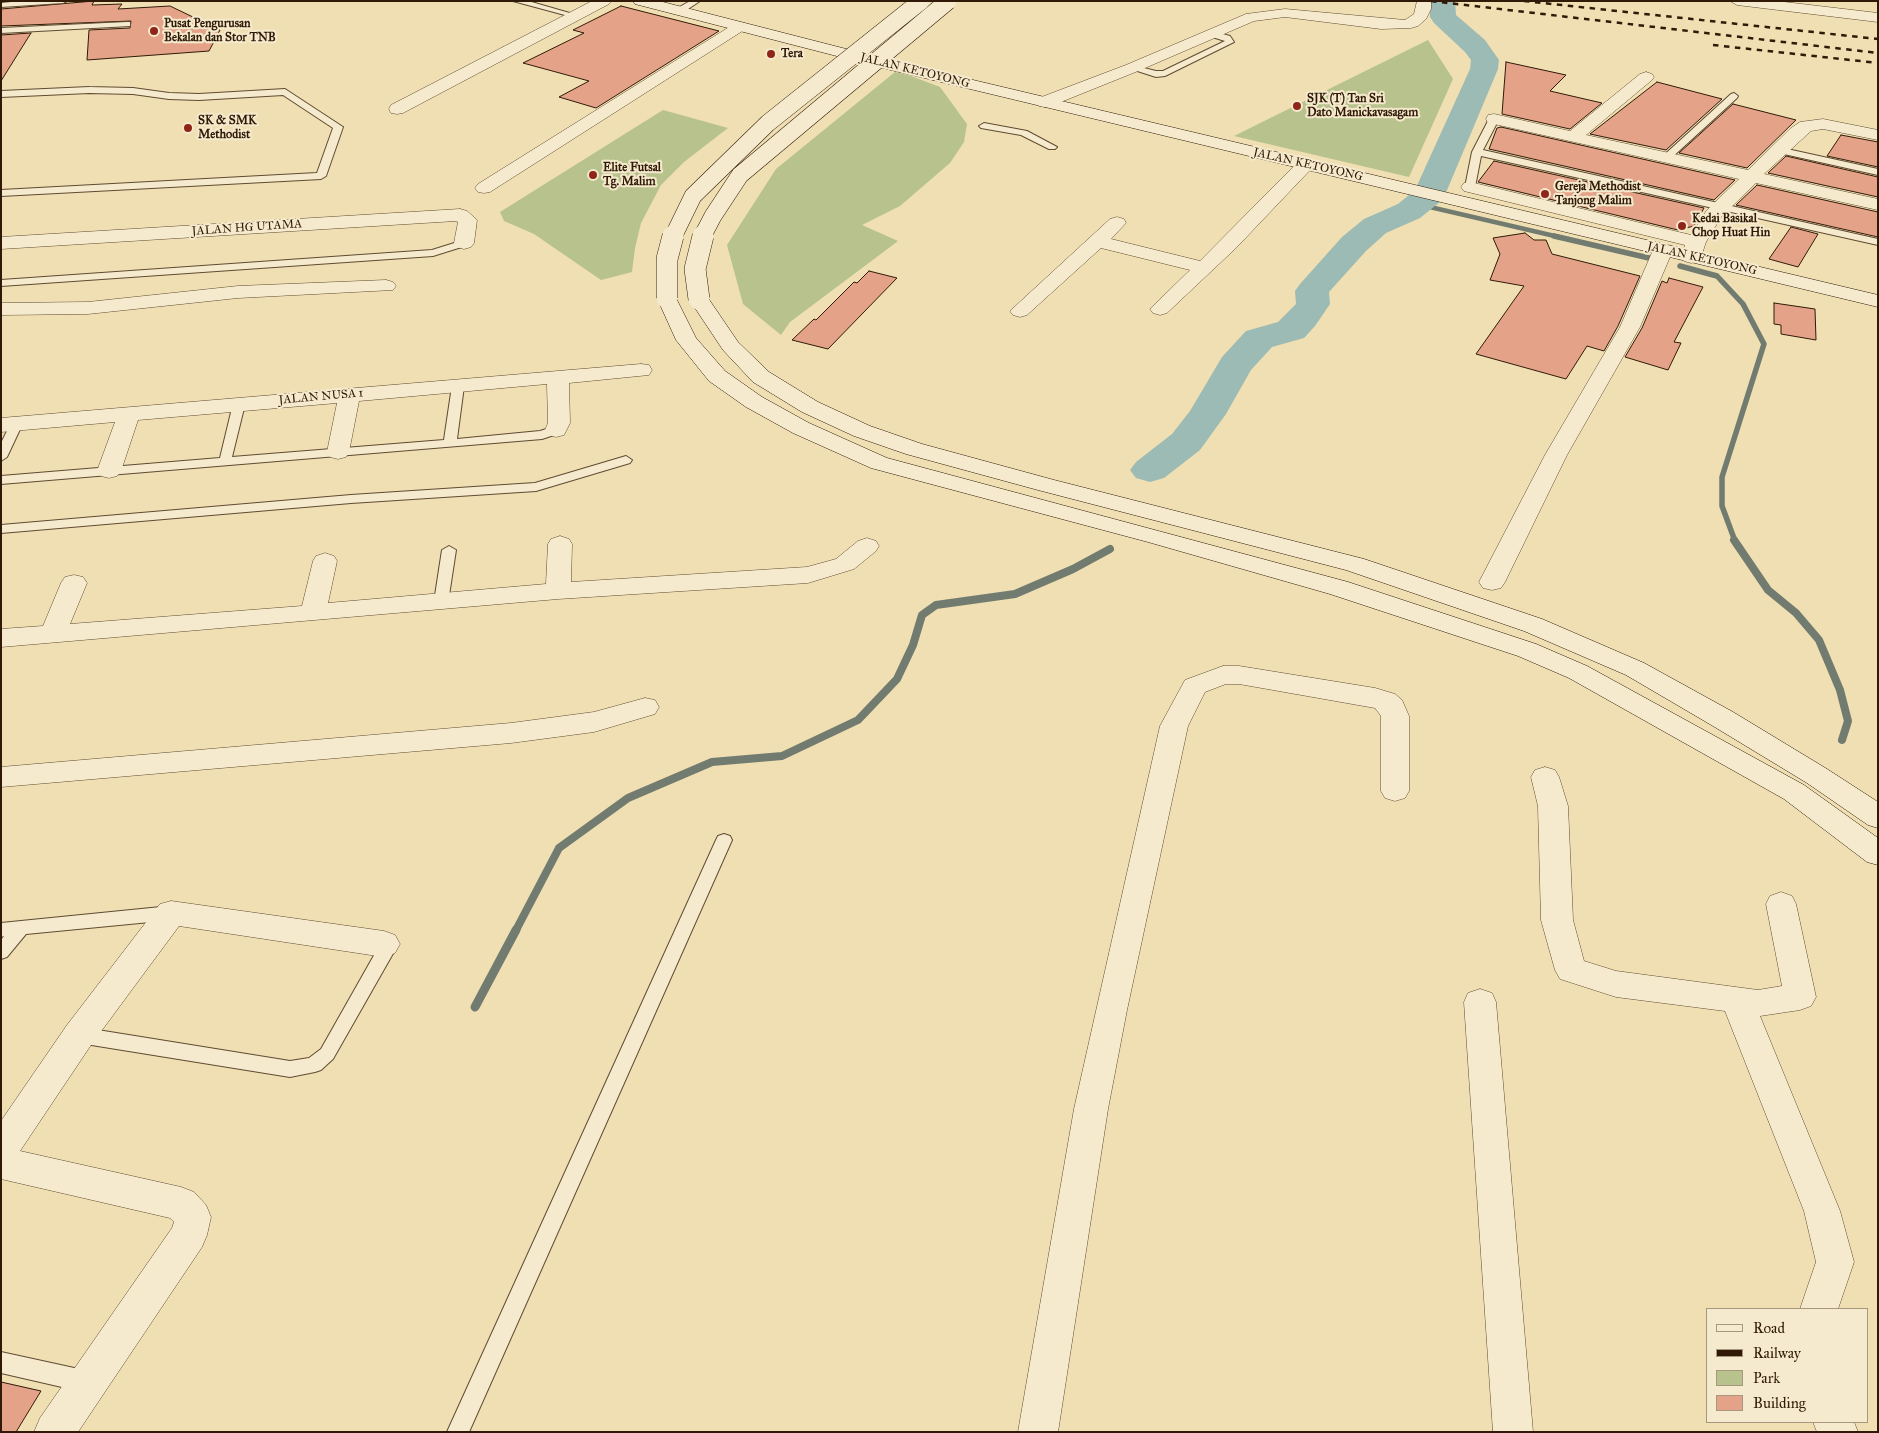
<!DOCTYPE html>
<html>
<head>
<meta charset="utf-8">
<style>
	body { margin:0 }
	#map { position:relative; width:1879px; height:1433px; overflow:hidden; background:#efdfb2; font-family:"IM FELL Great Primer",serif }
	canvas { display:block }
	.frame { position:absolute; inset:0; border:2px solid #301a07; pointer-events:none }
	.legend { position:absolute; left:1706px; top:1308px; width:162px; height:115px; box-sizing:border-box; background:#f5eacd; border:1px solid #a6977e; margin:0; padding:6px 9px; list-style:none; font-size:15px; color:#301a07 }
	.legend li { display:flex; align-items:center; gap:10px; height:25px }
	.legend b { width:25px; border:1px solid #a6977e }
</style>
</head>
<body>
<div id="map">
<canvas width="1879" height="1433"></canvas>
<div class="frame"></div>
<ul class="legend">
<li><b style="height:6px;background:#f5eacd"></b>Road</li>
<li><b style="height:6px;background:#301a07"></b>Railway</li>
<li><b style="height:14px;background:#b7c28d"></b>Park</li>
<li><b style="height:14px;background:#e4a389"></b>Building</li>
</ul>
</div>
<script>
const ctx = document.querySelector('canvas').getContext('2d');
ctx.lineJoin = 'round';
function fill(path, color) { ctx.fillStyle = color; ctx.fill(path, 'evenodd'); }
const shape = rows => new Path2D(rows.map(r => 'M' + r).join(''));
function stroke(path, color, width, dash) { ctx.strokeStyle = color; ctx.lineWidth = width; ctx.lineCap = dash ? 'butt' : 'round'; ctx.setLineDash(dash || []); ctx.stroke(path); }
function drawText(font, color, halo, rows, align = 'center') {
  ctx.font = font + ' "IM FELL Great Primer",serif'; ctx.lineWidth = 4; ctx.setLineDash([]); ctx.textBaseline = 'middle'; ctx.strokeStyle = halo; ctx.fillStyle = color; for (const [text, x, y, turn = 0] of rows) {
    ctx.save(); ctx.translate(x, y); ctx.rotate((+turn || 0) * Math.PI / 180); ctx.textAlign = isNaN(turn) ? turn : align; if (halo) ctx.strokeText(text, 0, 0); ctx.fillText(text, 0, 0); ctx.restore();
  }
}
fill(shape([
	[1428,40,1453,79,1409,177,1234,136],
	[895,72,911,76,940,87,967,124,964,142,950,163,900,206,862,225,898,241,790,322,781,335,743,304,727,245,776,169],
	[663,110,728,128,684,162,661,185,641,223,635,248,632,272,601,280,534,234,504,221,500,212]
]), '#b7c28d');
stroke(shape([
	[1417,204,1559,237]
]), '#717b6f', 4.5);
stroke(shape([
	[1554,236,1649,258],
	[1680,266,1717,276,1743,304,1764,344,1722,477,1722,506,1735,541]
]), '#717b6f', 5.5);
stroke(shape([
	[1734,540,1768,590,1796,613,1819,640,1840,690,1848,721,1842,740],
	[515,932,559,848,628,798,712,762,782,756,858,720,897,679,913,645,922,615,936,605,1015,594,1073,569,1110,549]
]), '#717b6f', 8);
stroke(shape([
	[475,1007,516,930]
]), '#717b6f', 9);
fill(shape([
	[1429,1,1455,1,1456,15,1485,40,1499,60,1498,69,1445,195,1440,202,1420,218,1386,233,1366,251,1329,292,1330,304,1315,326,1304,338,1272,347,1251,370,1226,414,1200,450,1164,478,1150,482,1136,478,1130,470,1136,462,1172,434,1190,411,1222,357,1246,331,1278,322,1296,304,1295,291,1300,284,1342,237,1364,219,1398,204,1415,190,1470,69,1471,60,1465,52,1434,23,1430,17,1429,1]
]), '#9cbbb4');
const building = shape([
	[94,1,92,5,122,4,118,9,170,6,220,30,209,51,87,60,89,30,130,28,131,21,1,26,1,9,94,1],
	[621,6,719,31,596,108,559,97,589,81,523,63,584,33,573,30,621,6],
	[31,33,1,81,1,35,31,33],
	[1506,62,1566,75,1550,91,1602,103,1570,129,1502,114,1506,62],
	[1657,82,1722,99,1666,150,1590,134,1657,82],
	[1733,104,1796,120,1747,168,1679,153,1733,104],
	[1501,127,1735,180,1714,200,1489,149,1497,128,1501,127],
	[1841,135,1878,142,1878,167,1827,156,1841,135],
	[1786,156,1878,177,1878,197,1768,173,1786,156],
	[1494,161,1704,208,1694,226,1678,230,1478,182,1494,161],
	[1757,185,1878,212,1878,237,1736,205,1757,185],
	[1791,227,1818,234,1798,267,1769,259,1791,227],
	[1525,233,1534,240,1546,240,1552,254,1640,276,1618,326,1604,351,1587,346,1566,379,1476,354,1524,286,1490,280,1500,254,1493,238,1525,233],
	[869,271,897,278,828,349,792,340,814,319,816,320,854,282,857,283,869,271],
	[1669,278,1703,287,1674,342,1681,343,1668,370,1625,357,1642,328,1662,281,1667,283,1669,278],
	[1774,303,1815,309,1816,340,1781,334,1781,325,1774,324,1774,303],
	[1,1382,41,1391,16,1432,1,1432,1,1382]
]);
fill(building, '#e4a389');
stroke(building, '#301a07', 1);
const lane = shape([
	[22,1,67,1,63,3,1,7,1,3,22,1],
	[513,1,528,1,580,16,576,18,513,1],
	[690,1,700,1,682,13,676,13,676,9,690,1],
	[127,22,130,22,130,26,1,33,1,28,127,22],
	[1212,31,1230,36,1234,42,1165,76,1156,77,1128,68,1132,65,1156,71,1163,71,1225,41,1209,36,1209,32,1212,31],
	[89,87,133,88,169,93,199,94,285,89,343,127,326,176,321,179,1,196,1,190,317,173,333,128,283,95,199,100,169,99,133,94,89,93,1,97,1,91,89,87],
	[1734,93,1738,96,1737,98,1669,160,1663,160,1663,156,1731,94,1734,93],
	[1494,116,1499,119,1483,150,1878,239,1878,245,1481,156,1475,187,1473,189,1467,189,1465,187,1472,152,1489,119,1494,116],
	[984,123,1027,131,1057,147,1055,149,1049,149,1021,135,981,128,979,126,984,123],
	[1778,147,1878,169,1878,175,1775,152,1773,150,1778,147],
	[464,240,469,243,468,245,433,256,1,286,1,280,432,250,464,240],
	[458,382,464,386,457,439,540,431,556,426,562,430,560,433,542,439,1,484,1,476,220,458,233,404,239,400,245,404,232,457,444,440,452,386,458,382],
	[17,419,23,423,7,457,1,461,1,443,11,423,17,419],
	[626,456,632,460,630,463,536,491,351,503,1,533,1,525,351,495,535,483,626,456],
	[449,546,456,550,448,602,446,605,441,606,436,605,434,602,442,550,449,546],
	[724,834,730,836,732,840,469,1432,447,1432,716,840,718,836,724,834],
	[171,906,177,908,179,913,177,918,171,920,26,934,7,957,1,959,1,940,4,936,1,937,1,923,171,906],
	[384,937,390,939,395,950,333,1059,321,1070,315,1072,290,1077,79,1043,73,1040,70,1035,73,1030,79,1027,290,1061,309,1058,321,1049,377,950,375,944,378,939,384,937],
	[1,1352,88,1371,96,1374,99,1382,96,1390,88,1393,1,1373,1,1352]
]);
const street = shape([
	[592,1,611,1,609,4,403,113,397,114,391,113,389,109,391,105,592,1],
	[1417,1,1431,1,1431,9,1426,19,1418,26,1411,28,1381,29,1285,17,1254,21,1138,71,1051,106,1045,107,1039,106,1037,102,1039,98,1126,65,1246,14,1285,9,1405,20,1414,14,1417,1],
	[1730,1,1776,1,1878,13,1878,22,1737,5,1730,1],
	[739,22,744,24,747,27,744,30,490,192,484,193,478,192,475,188,478,184,734,24,739,22],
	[1646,72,1652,74,1654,77,1652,80,1586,135,1748,170,1791,128,1800,122,1823,119,1878,130,1878,140,1823,129,1811,131,1764,174,1878,199,1878,210,1756,183,1721,217,1706,242,1701,257,1698,261,1691,263,1684,261,1681,257,1685,245,1464,191,1461,187,1464,183,1470,182,1691,235,1707,210,1739,179,1494,124,1488,123,1486,119,1488,115,1494,114,1570,131,1640,74,1646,72],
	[1306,159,1312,160,1315,164,1312,168,1236,248,1167,313,1160,315,1153,313,1150,309,1190,270,1101,248,1027,315,1020,317,1013,315,1010,311,1110,219,1117,217,1124,219,1126,223,1111,239,1200,261,1300,160,1306,159],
	[460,209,467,211,477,220,474,243,471,247,464,249,457,247,454,243,458,222,456,221,1,249,1,237,460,209],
	[1663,244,1670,246,1673,250,1640,327,1567,455,1505,582,1501,588,1492,590,1483,588,1479,582,1545,455,1620,327,1653,250,1656,246,1663,244],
	[386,280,393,282,396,286,393,290,238,298,88,314,1,315,1,303,88,302,238,286,386,280],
	[641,364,649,365,652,370,649,375,569,383,570,423,564,435,556,437,548,435,545,430,548,423,547,384,359,401,349,452,346,457,338,459,330,457,327,452,337,403,138,420,121,471,117,476,109,478,101,476,97,471,115,422,1,432,1,418,641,364],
	[560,536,569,539,572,544,571,582,807,567,836,559,858,541,867,538,876,541,879,546,876,551,854,569,808,583,558,599,1,647,1,629,43,626,61,583,65,577,74,575,83,577,87,583,70,624,302,606,313,561,316,556,325,553,334,556,337,561,328,603,546,584,548,544,551,539,560,536],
	[1223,666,1239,666,1375,688,1395,694,1402,700,1409,716,1409,791,1405,798,1395,801,1385,798,1381,791,1381,716,1375,708,1239,684,1226,684,1205,692,1188,726,1127,1010,1108,1109,1058,1432,1018,1432,1074,1109,1160,726,1185,680,1223,666],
	[645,698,655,700,659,707,655,714,594,732,511,743,1,787,1,767,511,723,594,712,645,698],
	[1545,767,1555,770,1559,777,1568,806,1573,920,1584,961,1616,971,1758,990,1782,986,1766,904,1770,896,1781,892,1792,896,1796,904,1816,997,1811,1006,1800,1010,1760,1016,1840,1211,1854,1262,1838,1309,1800,1309,1816,1262,1804,1211,1725,1011,1616,997,1560,979,1555,970,1541,920,1538,806,1531,777,1535,770,1545,767],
	[171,901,384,931,395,935,400,944,395,953,384,957,179,926,91,1045,20,1151,181,1187,194,1192,206,1205,211,1217,207,1235,202,1247,78,1432,34,1432,40,1418,172,1228,174,1222,170,1218,1,1179,1,1121,67,1025,160,904,171,901],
	[1480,989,1492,993,1496,1002,1533,1432,1493,1432,1464,1002,1468,993,1480,989],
	[1813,1422,1854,1422,1858,1432,1817,1432,1813,1422]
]);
const secondary = shape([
	[633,1,659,1,893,61,1878,295,1878,307,891,70,635,4,633,1],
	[667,292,674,294,696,338,725,371,762,397,809,423,887,458,1348,582,1536,644,1587,666,1804,785,1878,838,1878,865,1867,862,1784,799,1569,678,1518,656,1330,594,1148,542,871,468,793,433,746,407,709,381,676,340,657,298,660,294,667,292],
	[699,293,706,295,738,342,769,372,818,402,870,426,922,444,1054,480,1364,559,1542,619,1644,663,1733,712,1827,769,1878,802,1878,828,1868,825,1807,783,1713,726,1626,675,1524,631,1346,570,1038,490,906,454,854,436,802,412,753,382,723,350,689,299,692,295,699,293]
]);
stroke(lane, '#604b32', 2);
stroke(street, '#604b32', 1);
stroke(secondary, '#301a07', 1);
fill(lane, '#f5eacd');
fill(street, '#f5eacd');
fill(secondary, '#f5eacd');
stroke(shape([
	[1431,1,1878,53],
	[1524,1,1878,39],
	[1713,45,1878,63]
]), '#301a07', 2.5, [5.5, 5.5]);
const secondaryBridgeFar1 = shape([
	[673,237,693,196,768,123,921,1],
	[702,237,713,216,740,175,948,1]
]);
const secondaryBridge = shape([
	[667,298,667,259,673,236],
	[699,299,695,269,703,236]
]);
stroke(secondaryBridgeFar1, '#301a07', 18, []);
stroke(secondaryBridge, '#301a07', 22, []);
stroke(secondaryBridgeFar1, '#f5eacd', 17);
stroke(secondaryBridge, '#f5eacd', 21);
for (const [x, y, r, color] of [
	[154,31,5,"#8f2418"],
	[771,54,5,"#8f2418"],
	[1297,106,5,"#8f2418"],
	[188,128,5,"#8f2418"],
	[593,175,5,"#8f2418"],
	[1545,194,5,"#8f2418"],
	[1682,226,5,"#8f2418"]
]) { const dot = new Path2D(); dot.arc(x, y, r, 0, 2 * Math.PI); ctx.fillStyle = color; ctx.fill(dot); stroke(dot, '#f5eacd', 2); }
drawText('bold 12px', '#301a07', '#f5eacd', [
	["Pusat Pengurusan",164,24],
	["Bekalan dan Stor TNB",164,38],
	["Tera",781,54],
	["SJK (T) Tan Sri",1307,99],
	["Dato Manickavasagam",1307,113],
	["SK & SMK",198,121],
	["Methodist",198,135],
	["Elite Futsal",603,168],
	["Tg. Malim",603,182],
	["Gereja Methodist",1555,187],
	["Tanjong Malim",1555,201],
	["Kedai Basikal",1692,219],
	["Chop Huat Hin",1692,233]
], 'left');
drawText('12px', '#301a07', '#f5eacd', [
	["JALAN KETOYONG",915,71,14],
	["JALAN KETOYONG",1308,165,13],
	["JALAN HG UTAMA",247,228,-4],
	["JALAN KETOYONG",1702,259,13],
	["JALAN NUSA 1",321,397,-5]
]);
</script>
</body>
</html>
